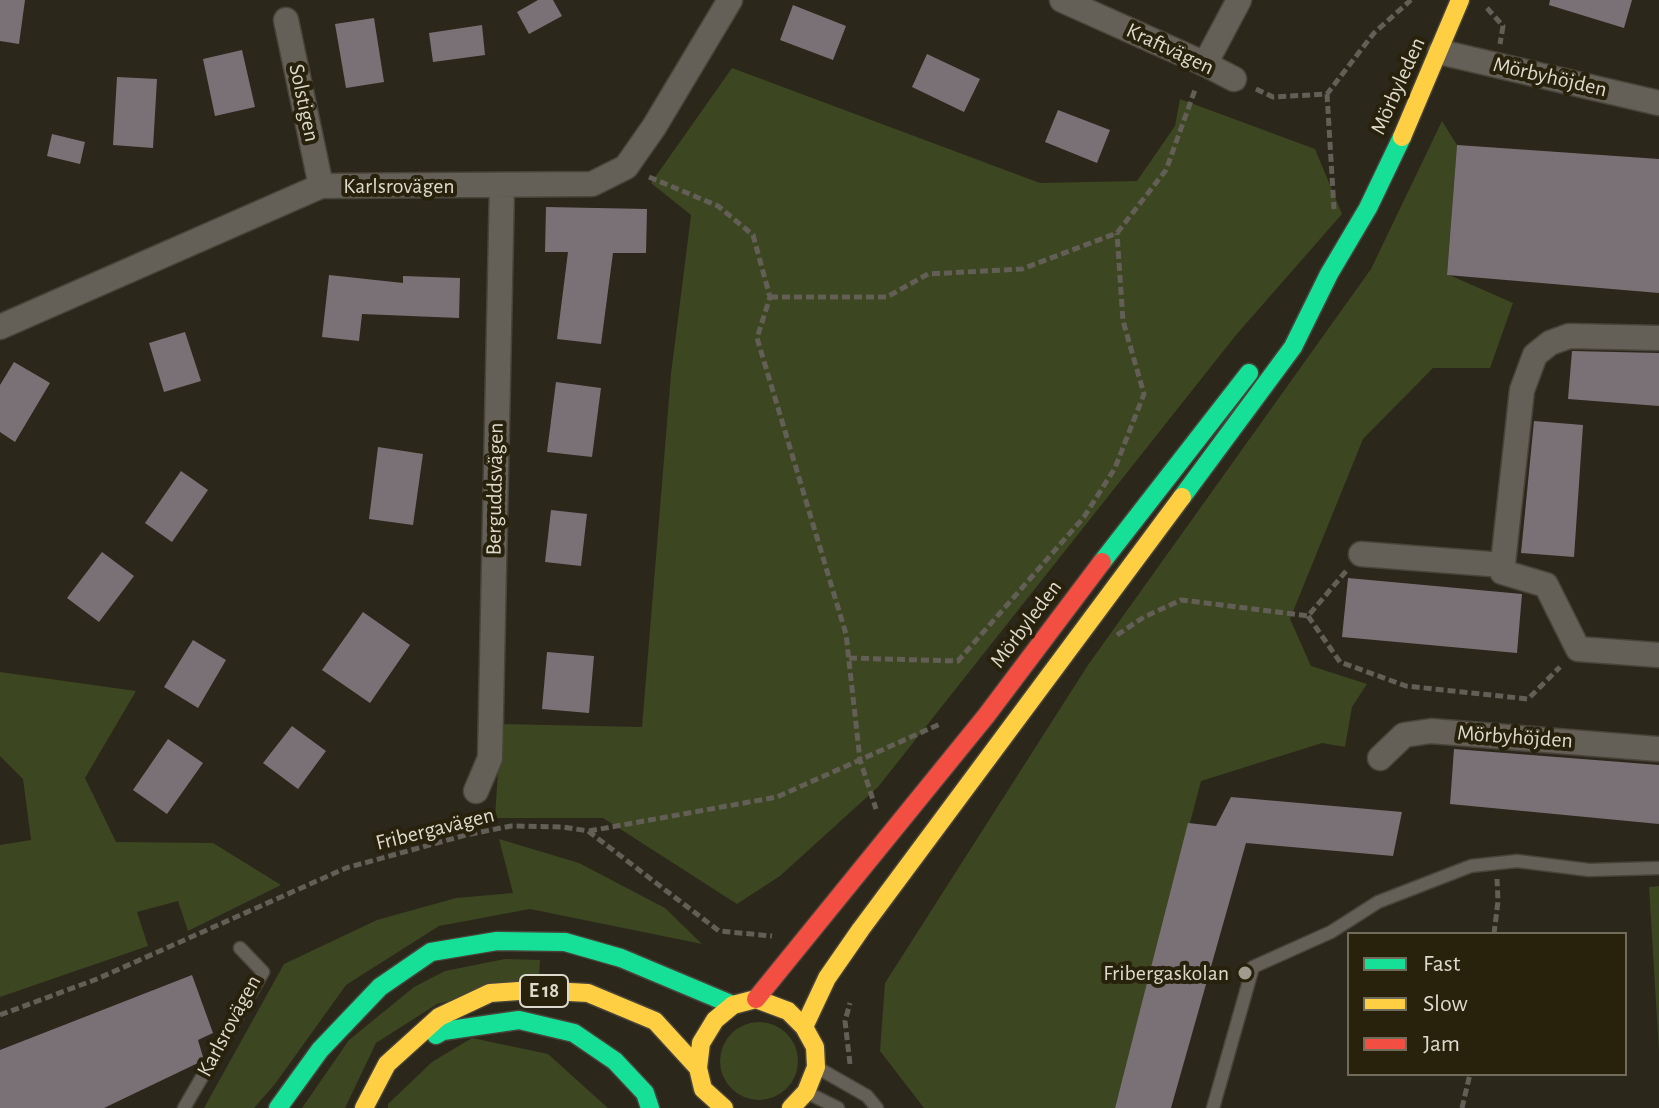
<!DOCTYPE html>
<html>
<head>
<meta charset="utf-8">
<style>
	body { margin:0 }
	#map { position:relative; width:1659px; height:1108px; overflow:hidden; background:#2c271b; font-family:"Alegreya Sans",sans-serif }
	canvas { display:block }
	.legend { position:absolute; left:1347px; top:932px; width:280px; height:144px; box-sizing:border-box; background:#28210b; border:2px solid #716b59; margin:0; padding:10px 14px; list-style:none; font-size:24px; color:#ded9cd }
	.legend li { display:flex; align-items:center; gap:16px; height:40px }
	.legend b { width:40px; border:2px solid #716b59 }
</style>
</head>
<body>
<div id="map">
<canvas width="1659" height="1108"></canvas>
<ul class="legend">
<li><b style="height:10px;background:#16e098"></b>Fast</li>
<li><b style="height:10px;background:#ffcf43"></b>Slow</li>
<li><b style="height:10px;background:#f24e42"></b>Jam</li>
</ul>
</div>
<script>
const ctx = document.querySelector('canvas').getContext('2d');
ctx.lineJoin = 'round';
function fill(path, color) { ctx.fillStyle = color; ctx.fill(path, 'evenodd'); }
const shape = rows => new Path2D(rows.map(r => 'M' + r).join(''));
function stroke(path, color, width, dash) { ctx.strokeStyle = color; ctx.lineWidth = width; ctx.lineCap = dash ? 'butt' : 'round'; ctx.setLineDash(dash || []); ctx.stroke(path); }
function drawText(font, color, halo, rows, align = 'center') {
  ctx.font = font + ' "Alegreya Sans",sans-serif'; ctx.lineWidth = 8; ctx.setLineDash([]); ctx.textBaseline = 'middle'; ctx.strokeStyle = halo; ctx.fillStyle = color; for (const [text, x, y, turn = 0] of rows) {
    ctx.save(); ctx.translate(x, y); ctx.rotate((+turn || 0) * Math.PI / 180); ctx.textAlign = isNaN(turn) ? turn : align; if (halo) ctx.strokeText(text, 0, 0); ctx.fillText(text, 0, 0); ctx.restore();
  }
}
fill(shape([
	[732,68,1040,183,1137,181,1175,126,1180,99,1315,149,1342,214,1236,335,878,787,780,876,737,904,603,818,495,818,501,724,642,727,671,374,691,215,651,183],
	[1442,121,1457,145,1447,274,1513,303,1490,368,1433,368,1363,439,1290,619,1311,666,1367,684,1352,707,1345,747,1322,743,1201,781,1115,1108,924,1108,880,1051,885,983,1088,665,1371,269],
	[0,672,136,691,85,778,116,842,213,843,281,885,188,931,178,901,137,912,148,946,0,997,0,845,31,840,23,779,0,756],
	[499,839,579,863,665,908,702,944,530,909,439,926,346,985,275,1084,254,1108,204,1108,284,964,377,920,456,898,513,893],
	[1659,886,1659,1052,1649,887],
	[505,959,540,960,539,978,437,1004,376,1043,345,1108,302,1108,349,1040,414,987,445,971],
	'720 1061a39 39 0 1 1 78 0a39 39 0 1 1-78 0Z',
	[472,1038,548,1054,608,1108,388,1108,388,1104,432,1062]
]), '#3c4621');
fill(shape([
	[0,0,25,0,19,44,0,41],
	[538,0,553,0,562,16,529,34,517,12],
	[1550,0,1632,0,1624,28,1549,5],
	[793,5,846,26,833,60,780,40],
	[374,18,384,82,346,88,335,24],
	[482,25,485,55,433,62,429,33],
	[242,50,255,107,215,116,203,59],
	[927,54,980,79,964,112,912,87],
	[117,77,157,79,153,148,113,145],
	[1058,110,1110,130,1097,163,1045,142],
	[52,134,85,142,80,164,47,156],
	[1457,145,1659,159,1659,293,1447,275],
	[546,207,647,209,646,253,613,253,601,344,557,339,568,252,545,252],
	[329,275,403,283,403,276,460,278,459,318,362,314,359,341,322,337],
	[185,332,201,381,164,392,149,343],
	[1572,351,1659,353,1659,406,1568,399],
	[14,362,50,383,15,442,0,432,0,385],
	[556,382,601,388,592,457,547,452],
	[1534,421,1583,425,1574,557,1521,553],
	[378,447,423,454,413,525,369,519],
	[181,471,208,490,172,542,145,523],
	[551,510,587,514,581,566,545,562],
	[102,552,134,576,99,622,67,598],
	[1348,578,1522,594,1517,653,1342,637],
	[363,612,410,645,370,703,322,670],
	[193,640,226,660,198,708,164,687],
	[547,652,594,656,589,713,542,709],
	[292,726,326,751,298,789,263,763],
	[168,739,203,763,167,814,133,790],
	[1454,749,1659,765,1659,824,1450,804],
	[1231,797,1402,812,1393,856,1246,843,1171,1108,1115,1108,1188,823,1216,826],
	[192,975,213,1033,198,1040,203,1057,200,1062,104,1108,0,1108,0,1050]
]), '#7a7177');
const lane = shape([
	[818,1068,867,1096,877,1108],
	[806,1092,838,1108],
	[184,1108,263,972,240,948],
	[1213,1108,1253,967,1331,932,1378,902,1471,866,1517,861,1589,870,1659,868]
]);
const street = shape([
	[1062,0,1205,64,1234,79],
	[286,20,321,186],
	[1440,52,1659,103],
	[1205,64,1239,0],
	[0,327,321,186,592,184,626,167,654,127,730,0],
	[1659,338,1569,336,1550,343,1535,355,1522,390,1502,572,1546,585,1578,649,1659,655],
	[1361,554,1503,565],
	[1380,758,1404,735,1431,731,1659,749],
	[476,791,490,758,502,185]
]);
const fast = shape([
	[1182,497,1293,347,1329,274,1368,208,1402,137],
	[1102,562,1249,373],
	[436,1035,443,1031,519,1020,574,1033,615,1061,645,1093,650,1108],
	[278,1108,320,1050,380,987,431,952,497,941,565,942,621,958,733,1005]
]);
const slow = shape([
	[1402,137,1460,0],
	[804,1027,827,978,861,929,1182,497],
	[364,1108,387,1064,439,1017,490,993,533,990,588,993,655,1021,698,1068],
	[724,1108,703,1089,698,1068,701,1043,715,1020,733,1005,756,999,788,1011,804,1027,815,1047,816,1067,806,1092,791,1108]
]);
const jam = shape([
	[756,999,986,716,1102,562]
]);
stroke(lane, '#48443a', 15);
stroke(street, '#48443a', 27);
stroke(fast, '#48443a', 21);
stroke(slow, '#48443a', 21);
stroke(jam, '#48443a', 21);
stroke(shape([
	[1487,8,1503,26,1500,44],
	[1256,89,1273,97,1327,94,1374,33,1411,0],
	[1327,94,1334,209],
	[649,177,718,206,753,235,770,297,757,338,846,634,860,760,876,809],
	[770,297,887,297,928,274,1022,269,1117,233,1166,170,1196,87],
	[1308,616,1340,662,1406,686,1528,699,1560,667],
	[1117,635,1144,617,1181,600,1308,616,1347,570],
	[849,658,958,661,1084,517,1115,468,1144,394,1123,321,1117,233],
	[589,831,777,797,940,724],
	[466,835,471,813],
	[1494,934,1498,901,1497,879],
	[0,1015,97,979,346,868,466,835,511,826,563,827,588,831,719,931,772,936],
	[850,1064,845,1021,850,1003],
	[1462,1108,1470,1074]
]), '#635f56', 5, [8, 4]);
stroke(lane, '#646057', 12);
stroke(street, '#646057', 24);
stroke(fast, '#16e098', 18);
stroke(slow, '#ffcf43', 18);
stroke(jam, '#f24e42', 18);
for (const [x, y, r, color] of [
	[1245,973,8,"#a09b8f"]
]) { const dot = new Path2D(); dot.arc(x, y, r, 0, 2 * Math.PI); ctx.fillStyle = color; ctx.fill(dot); stroke(dot, '#28210b', 3); }
for (const [x, y, w] of [
	[544,991,48]
]) { const box = new Path2D(); box.roundRect(x - w / 2, y - 16, w, 32, 6); ctx.fillStyle = '#28210b'; ctx.fill(box); stroke(box, '#ded9cd', 2); }
drawText('bold 20px', '#ded9cd', null, [
	["E 18",544,991]
]);
drawText('22px', '#ded9cd', '#28210b', [
	["Kraftvägen",1170,49,25],
	["Mörbyhöjden",1550,77,13],
	["Mörbyleden",1398,86,-66],
	["Solstigen",304,103,78],
	["Karlsrovägen",399,186],
	["Berguddsvägen",495,489,-89],
	["Mörbyleden",1026,624,-53],
	["Mörbyhöjden",1515,737,4],
	["Fribergavägen",435,829,-14],
	["Karlsrovägen",229,1026,-62]
]);
drawText('22px', '#ded9cd', '#28210b', [
	["Fribergaskolan",1229,973]
], 'right');
</script>
</body>
</html>
